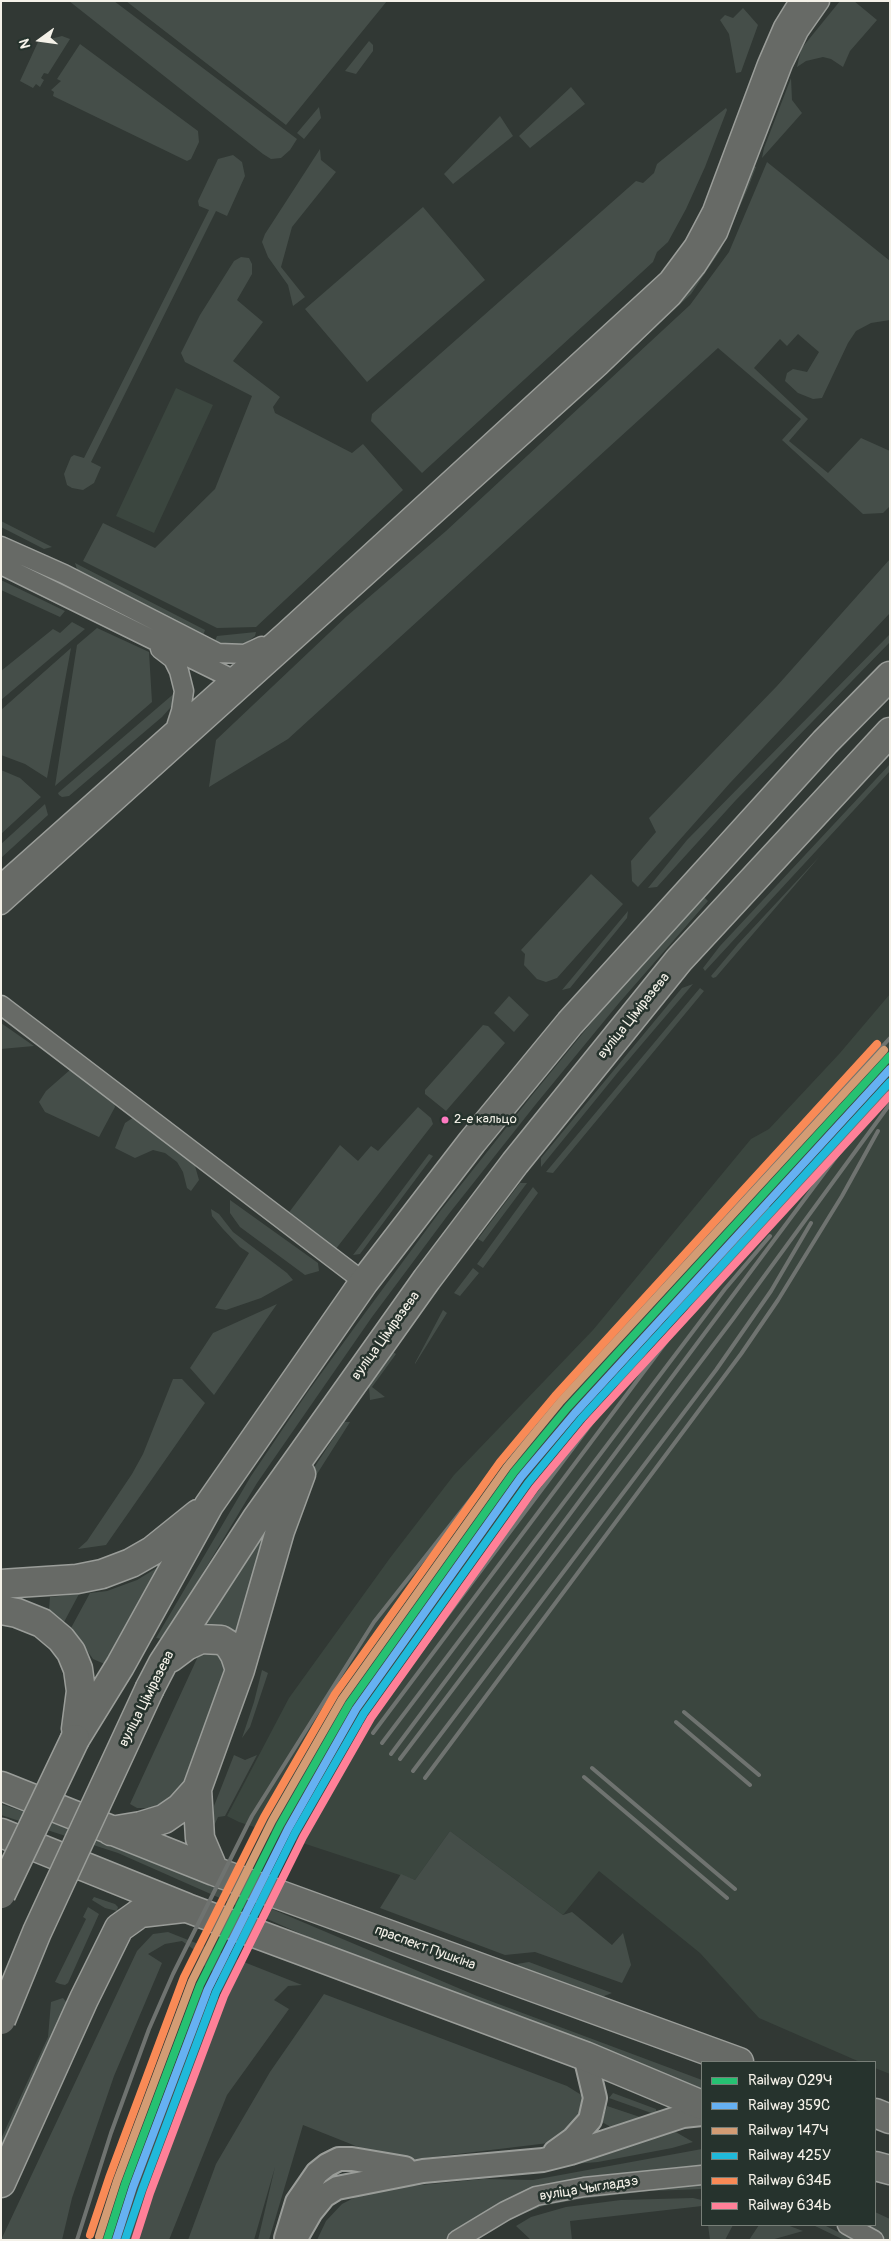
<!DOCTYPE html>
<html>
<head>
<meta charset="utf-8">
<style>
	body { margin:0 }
	#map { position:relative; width:891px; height:2241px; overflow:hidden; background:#313834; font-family:Pangolin,sans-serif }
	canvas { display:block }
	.frame { position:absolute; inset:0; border:2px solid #f4f1e8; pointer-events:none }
	.legend { position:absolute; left:701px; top:2061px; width:175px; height:165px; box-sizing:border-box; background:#26332d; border:1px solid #787f78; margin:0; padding:6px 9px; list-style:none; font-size:15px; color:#f4f1e8 }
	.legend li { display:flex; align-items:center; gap:10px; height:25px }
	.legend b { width:25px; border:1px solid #787f78 }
	.north { position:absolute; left:15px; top:15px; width:50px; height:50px; -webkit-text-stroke:4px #26332d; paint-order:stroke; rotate:256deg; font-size:14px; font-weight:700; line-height:20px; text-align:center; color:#f4f1e8 }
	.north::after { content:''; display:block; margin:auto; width:18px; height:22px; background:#f4f1e8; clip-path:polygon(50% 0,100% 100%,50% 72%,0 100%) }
</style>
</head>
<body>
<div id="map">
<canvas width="891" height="2241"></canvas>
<div class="frame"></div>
<ul class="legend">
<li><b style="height:6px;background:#26c172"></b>Railway 029Ч</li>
<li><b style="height:6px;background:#66b1f2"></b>Railway 359С</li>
<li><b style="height:6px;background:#d39c74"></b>Railway 147Ч</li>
<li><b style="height:6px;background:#20b9da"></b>Railway 425У</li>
<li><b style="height:6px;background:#f98a56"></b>Railway 634Б</li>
<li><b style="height:6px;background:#ff8098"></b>Railway 634Ь</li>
</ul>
<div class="north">N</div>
</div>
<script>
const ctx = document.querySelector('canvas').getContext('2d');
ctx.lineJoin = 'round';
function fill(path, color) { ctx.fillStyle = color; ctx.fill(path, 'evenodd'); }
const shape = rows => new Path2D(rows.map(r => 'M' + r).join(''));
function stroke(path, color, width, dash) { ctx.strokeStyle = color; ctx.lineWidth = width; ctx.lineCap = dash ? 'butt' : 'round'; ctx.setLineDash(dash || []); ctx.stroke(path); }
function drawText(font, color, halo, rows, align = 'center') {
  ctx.font = font + ' Pangolin,sans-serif'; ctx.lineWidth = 5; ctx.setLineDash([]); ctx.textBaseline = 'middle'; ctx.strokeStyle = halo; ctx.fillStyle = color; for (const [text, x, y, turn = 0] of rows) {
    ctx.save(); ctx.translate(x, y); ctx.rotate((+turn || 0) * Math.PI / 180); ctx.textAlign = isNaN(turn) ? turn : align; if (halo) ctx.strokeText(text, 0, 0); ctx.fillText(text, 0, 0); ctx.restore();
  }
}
fill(shape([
	[176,388,213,405,154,533,116,516],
	[890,994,890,2074,875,2068,875,2062,860,2062,759,2018,700,1953,599,1871,563,1915,450,1831,415,1880,239,1822,227,1816,289,1698,390,1558,454,1475,593,1330,751,1139,769,1129,840,1053]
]), '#3b463f');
fill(shape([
	[69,1,114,1,297,139,290,150,281,158,271,159,263,154],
	[126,1,387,1,286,125],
	[840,1,854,1,877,20,850,51,843,67,831,59,823,57,806,61,797,67,801,49],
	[743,8,758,25,741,72,736,73,729,34,720,20,725,15,733,18],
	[62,36,70,39,48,74,44,73,41,78,44,80,40,87,36,84,33,88,20,81,38,42],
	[369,41,373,45,373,51,356,74,345,71],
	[80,44,198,131,199,142,191,159,187,161,53,96,54,92,51,90,61,81,57,79],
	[791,78,792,100,802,113,762,158,764,148],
	[571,87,585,104,530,148,519,136],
	[319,107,321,118,304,139,297,133],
	[726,108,727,110,705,167,686,209,668,242,657,252,653,262,422,473,371,421,372,414,636,181,643,183,654,173,657,164],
	[500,116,513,136,453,184,444,174],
	[320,149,321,160,336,172,292,227,281,267,305,297,293,306,288,285,268,257,262,242,265,234],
	[233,155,242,162,245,176,227,216,216,211,91,462,101,467,94,483,83,490,72,488,67,485,64,474,71,457,74,455,84,458,209,210,199,206,198,201,218,159],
	[767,162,890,261,890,320,871,323,856,331,848,343,822,398,813,399,798,393,785,381,787,373,793,369,807,372,819,352,798,334,787,346,780,339,754,368,808,419,789,441,828,473,861,438,890,451,890,506,883,513,863,514,782,440,801,419,718,348,288,739,209,787,216,740,347,616,446,531,690,305,729,252],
	[752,165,756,167,748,188,720,251,691,294,587,392,340,612,231,712,228,708,686,293,718,251],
	[423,207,485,280,367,382,305,309],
	[241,257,249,258,252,264,252,274,237,300,263,322,233,361,280,397,273,407,275,413,352,453,363,444,403,490,256,627,217,628,83,561,103,523,155,548,215,489,252,396,185,362,181,353,200,315,234,261],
	[1,521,52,547,44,549,1,527],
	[890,559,890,613,730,783,638,887,632,881,631,861,656,832,649,818,777,686],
	[75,563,205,630,203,636,78,572],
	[1,580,65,611,60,617,1,590],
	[72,622,85,629,1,700,1,671,53,629,60,633],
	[97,628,149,652,152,702,55,786,77,645],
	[256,632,255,636,243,645,226,647,214,643,217,636],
	[890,634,890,642,736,800,657,887,648,888,687,840],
	[71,648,47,778,25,764,1,755,1,710],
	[177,691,171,707,162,717,69,796,62,797,59,795,58,793],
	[890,764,890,771,705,971,703,968,720,946],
	[1,770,20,778,41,797,1,834],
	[45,804,48,815,1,858,1,844],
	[820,856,716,977,713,978,711,976,738,944],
	[591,874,623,904,557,978,546,982,537,979,524,965,525,954,521,950],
	[702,895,708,901,619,1003,536,1104,448,1215,372,1317,257,1483,163,1639,156,1638,251,1476,307,1393,365,1313,441,1210,529,1099,610,1000],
	[628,911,627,918,570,988,562,990],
	[693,984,619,1071,541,1167,541,1158,682,988],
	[700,988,704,991,553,1173,546,1172],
	[509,996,529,1015,514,1032,494,1013],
	[1,1023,34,1046,1,1049],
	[483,1025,488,1026,505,1043,446,1111,425,1094,425,1090],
	[71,1069,113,1099,115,1107,99,1137,45,1112,39,1102,46,1091],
	[418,1107,431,1118,433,1124,335,1250,287,1215,340,1145,358,1161,371,1146,378,1151],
	[134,1117,140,1120,195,1166,199,1180,191,1191,187,1188,183,1172,177,1162,165,1153,153,1150,135,1158,115,1148,125,1123],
	[429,1154,433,1156,360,1254,353,1255],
	[520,1183,527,1183,483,1242,478,1239],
	[533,1187,538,1193,483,1268,477,1264],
	[230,1200,318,1263,319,1271,305,1275,240,1227,230,1213],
	[211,1209,219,1214,233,1232,287,1273,293,1280,261,1298,226,1310,215,1308,249,1253,240,1247,223,1229,212,1216],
	[473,1268,479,1273,460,1296,454,1293],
	[277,1304,214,1395,190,1368,213,1333],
	[443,1310,447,1313,415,1364,415,1363],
	[393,1352,396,1354,372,1387,385,1397,370,1400,369,1386],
	[173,1379,182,1379,205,1403,106,1545,78,1549,87,1541,132,1474,143,1454],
	[344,1422,350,1422,310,1485,308,1477],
	[276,1513,241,1643,203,1627,213,1610],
	[160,1566,107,1665,93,1659,71,1628,90,1593,107,1591,137,1580],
	[79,1594,64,1622,49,1610,50,1597],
	[217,1648,229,1669,185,1786,171,1807,165,1801,151,1808,137,1808,130,1804,200,1652],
	[262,1670,268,1673,250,1727,242,1738,254,1702],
	[234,1755,245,1760,257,1755,225,1816,218,1817,214,1826,214,1806],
	[1,1804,128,1848,477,1996,702,2080,702,2089,472,2004,360,1960,118,1853,1,1815],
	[450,1831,563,1915,572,1912,612,1945,623,1933,631,1965,622,1983,535,1952,505,1955,380,1908,401,1874,415,1880],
	[94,1897,115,1904,118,1907,117,1911,105,1908,92,1900],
	[88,1907,99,1914,68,1983,65,1985,60,1984,55,1982,86,1919,83,1917],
	[168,1932,302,1985,288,1986,274,2000,289,2009,227,2095,169,2240,114,2240,125,2202,203,1988,216,2000,220,1997,223,1985,216,1973,200,1963,200,1954,182,1941,165,1944,148,1954,162,1963,114,2076,72,2198,62,2240,1,2240,137,1951,153,1934],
	[529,1962,612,1993,599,1998,510,1965],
	[324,1994,567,2086,583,2096,586,2101,584,2112,557,2142,408,2160,386,2158,303,2125,269,2240,258,2240,275,2167,254,2240,188,2240,216,2164,270,2072],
	[63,1998,68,2004,1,2159,1,2139,48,2037,51,2002],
	[613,2093,656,2109,657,2115,609,2098],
	[607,2106,649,2120,616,2130,602,2122],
	[674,2131,693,2142,672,2148,598,2162,562,2165],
	[702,2149,702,2171,605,2177,485,2216,448,2240,317,2240,326,2221,342,2204,361,2194,380,2189,483,2179,533,2180],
	[702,2183,702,2189,650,2191,580,2199,543,2206,509,2219,541,2200],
	[693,2198,702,2200,702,2206,570,2221,572,2240,531,2240,516,2226,531,2217,566,2207,621,2200],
	[875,2212,890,2219,890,2240,886,2240,870,2225,875,2225],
	[708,2225,733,2225,725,2240,710,2240],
	[759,2225,787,2225,803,2231,771,2240,749,2240],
	[813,2225,824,2225,854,2240,844,2240]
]), '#454e49');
const minor = shape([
	[1,546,64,574,218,653,245,654,262,646],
	[1,565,241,683],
	[160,649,173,659,179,671,184,691,181,711,175,730],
	[1,884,284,632,668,280,694,245,712,211,767,64,783,27,799,1],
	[1,905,600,366,672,297,696,267,718,233,783,64,799,31,820,1],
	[1,1005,364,1282],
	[847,2225,874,2240],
	[457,2240,505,2211,536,2196,584,2187,702,2175]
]);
const tertiary = shape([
	[555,2152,573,2139,590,2120,595,2098,585,2056],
	[286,2238,297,2202,317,2173,327,2165,339,2159,352,2159,405,2168],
	[295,2240,311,2212,324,2196,337,2188,423,2171,543,2160,571,2153,683,2116,702,2114]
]);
const primary = shape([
	[1,1584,77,1579,102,1574,131,1563,152,1551,198,1514],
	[1,1610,17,1613,42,1623,61,1639,71,1652,78,1669,81,1691,76,1729],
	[170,1658,186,1646,201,1639,221,1640,229,1645,235,1655,240,1670],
	[150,1688,163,1663,257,1518,427,1279,515,1163,679,960,890,732],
	[75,1739,120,1666,209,1505,364,1282,472,1142,570,1023,825,742,890,676],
	[1,1786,214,1871,739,2062],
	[197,1789,200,1838,214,1871],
	[111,1831,141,1826,164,1819,180,1808,197,1789,240,1670,280,1531,301,1474],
	[1,1833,187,1908,585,2056,702,2105],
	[875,2113,890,2119],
	[875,2166,890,2170],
	[1,2183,84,1999,119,1928,140,1913,183,1908]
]);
stroke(minor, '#9a9d99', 21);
stroke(tertiary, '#9a9d99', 26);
stroke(primary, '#9a9d99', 31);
stroke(minor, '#676a66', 18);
stroke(tertiary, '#676a66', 22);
stroke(primary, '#676a66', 28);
stroke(shape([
	[684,1712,759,1775],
	[676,1722,750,1785],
	[364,1726,700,1279,769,1209],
	[373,1733,711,1282,890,1089],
	[382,1743,725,1289,770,1236],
	[391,1754,848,1141],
	[400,1759,733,1319,890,1104],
	[592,1768,735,1889],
	[413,1771,716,1370,771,1291,811,1223],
	[584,1777,727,1898],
	[425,1778,741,1354,778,1300,842,1196,878,1131],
	[77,2240,111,2133,149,2029,173,1974,252,1816,374,1622,474,1495,527,1434,890,1038]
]), '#6f7370', 4);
const primaryBridge = shape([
	[1,1894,75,1739],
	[1,2020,37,1932,150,1688]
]);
stroke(primaryBridge, '#9a9d99', 31, []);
stroke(primaryBridge, '#676a66', 28);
stroke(shape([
	[107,2240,125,2184,200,1985,280,1825,349,1704,514,1472,568,1407,890,1056]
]), '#26c172', 8);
stroke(shape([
	[116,2240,133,2187,208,1989,288,1829,356,1709,521,1477,575,1413,890,1069]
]), '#66b1f2', 8);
stroke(shape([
	[99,2237,117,2181,192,1981,272,1821,342,1699,507,1467,561,1401,884,1050]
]), '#d39c74', 8);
stroke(shape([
	[125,2240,142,2190,216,1992,295,1833,364,1713,528,1483,581,1419,890,1082]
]), '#20b9da', 8);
stroke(shape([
	[90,2235,109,2178,184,1977,264,1817,335,1694,500,1462,555,1396,877,1044]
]), '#f98a56', 8);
stroke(shape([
	[135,2240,150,2193,224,1996,303,1837,371,1718,535,1488,588,1424,890,1095]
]), '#ff8098', 8);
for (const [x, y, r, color] of [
	[445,1120,4.5,"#fe7ac1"]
]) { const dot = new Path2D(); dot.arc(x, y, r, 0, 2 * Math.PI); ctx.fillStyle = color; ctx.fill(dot); stroke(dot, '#26332d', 2); }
drawText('13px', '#f4f1e8', '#26332d', [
	["2-е кальцо",454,1120]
], 'left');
drawText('14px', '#f4f1e8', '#26332d', [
	["вуліца Ціміразева",634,1016,-51],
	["вуліца Ціміразева",386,1336,-54],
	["вуліца Ціміразева",147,1699,-63],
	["праспект Пушкіна",425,1948,20],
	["вуліца Чыгладзэ",589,2189,-9]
]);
</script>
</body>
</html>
